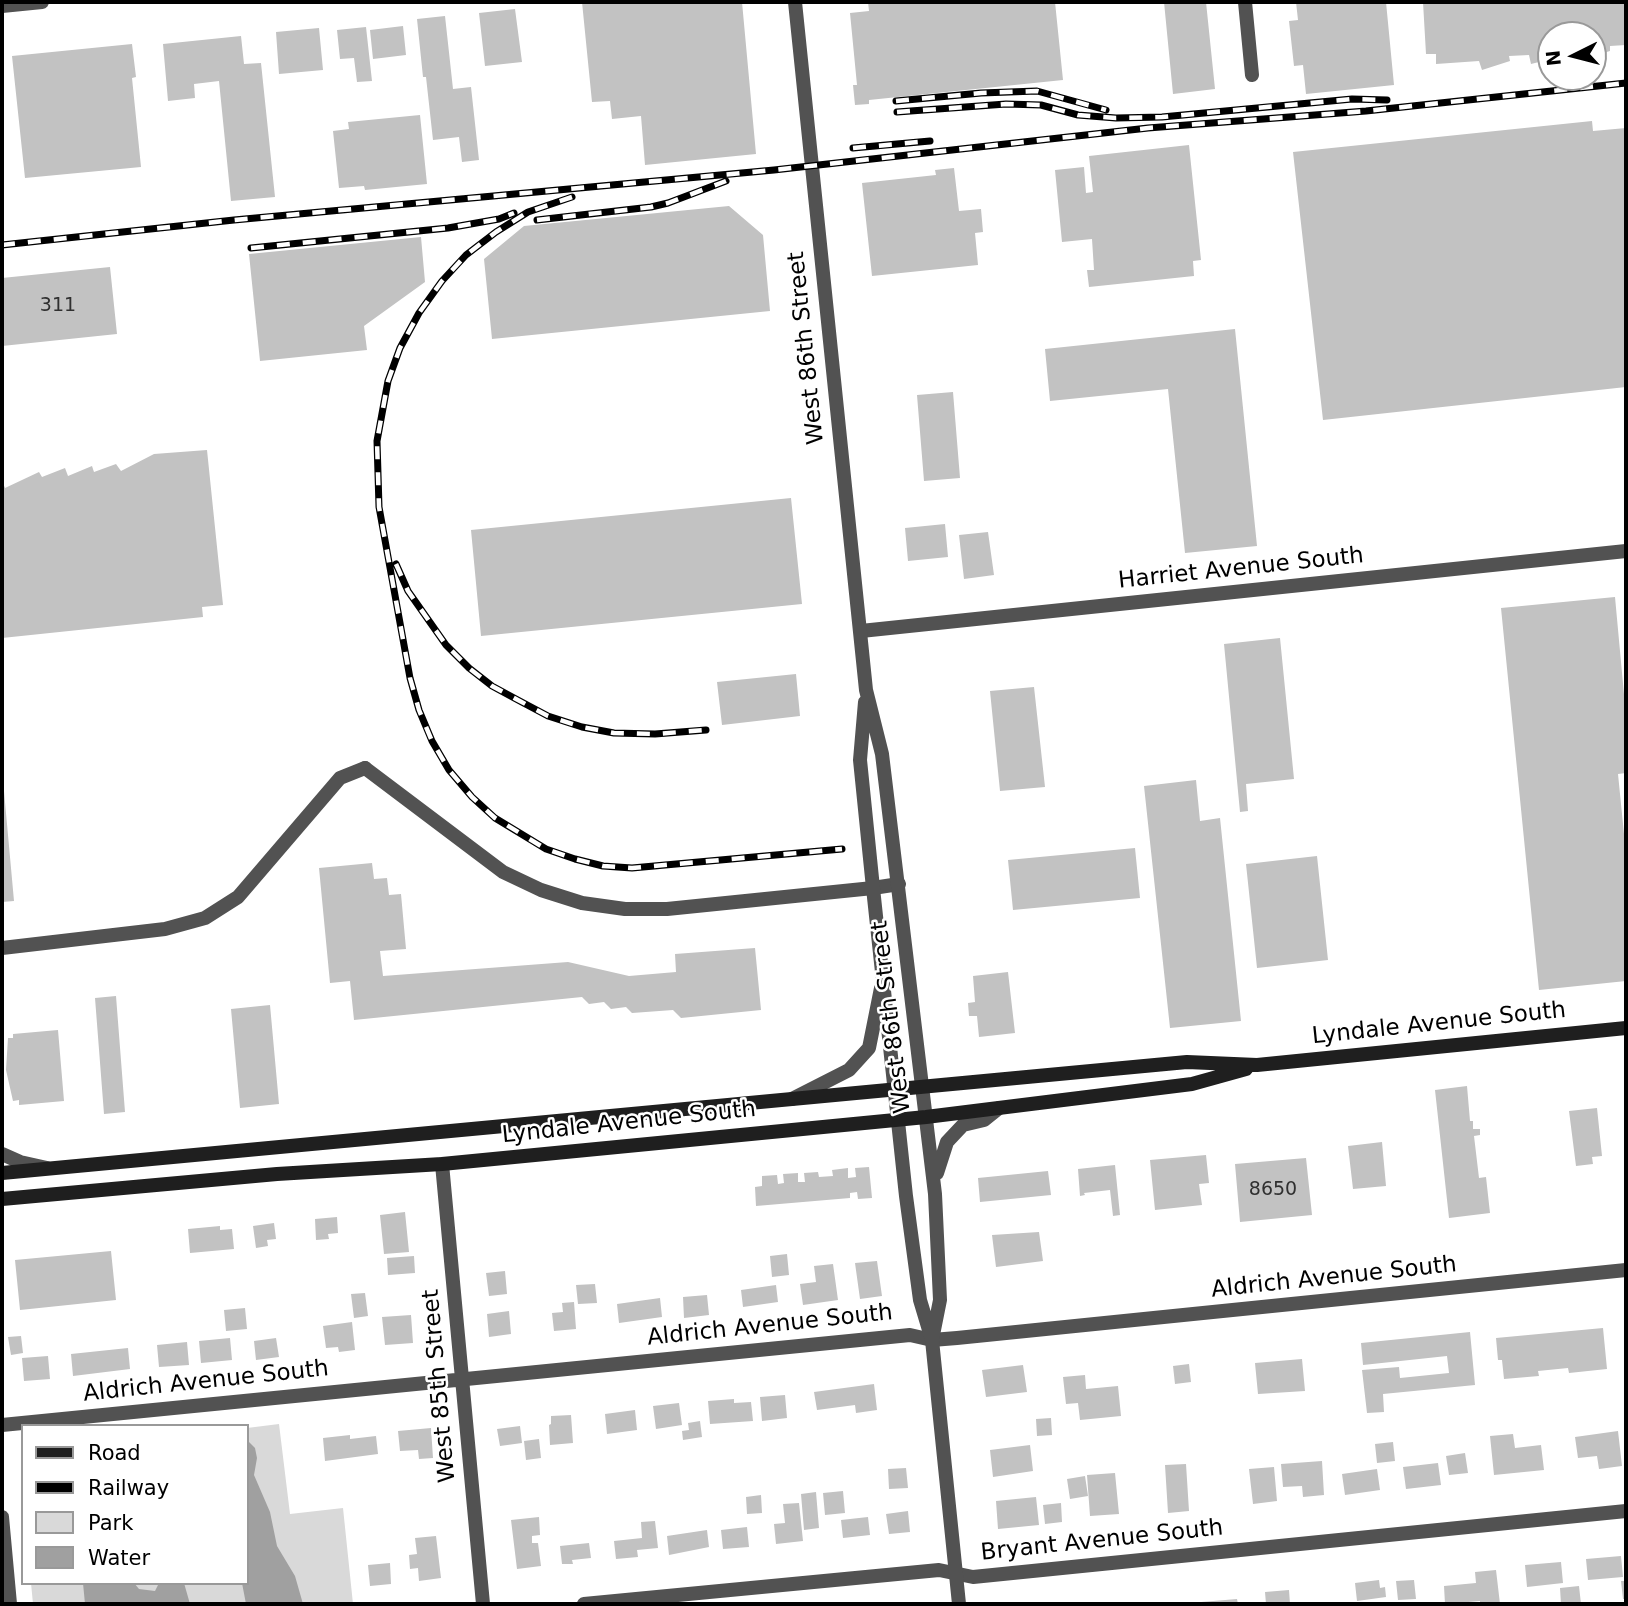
<!DOCTYPE html>
<html>
<head>
<meta charset="utf-8">
<style>
	body { margin:0 }
	#map { position:relative; width:1628px; height:1606px; overflow:hidden; background:#fff; font-family:"DejaVu Sans",sans-serif }
	canvas { display:block }
	.frame { position:absolute; inset:0; border:4px solid #000; pointer-events:none }
	.legend { position:absolute; left:21px; top:1424px; width:228px; height:161px; box-sizing:border-box; background:#fff; border:2px solid #999; margin:0; padding:9px 12px; list-style:none; font-size:21px; color:#000 }
	.legend li { display:flex; align-items:center; gap:14px; height:35px }
	.legend b { width:35px; border:2px solid #999 }
	.north { position:absolute; left:1537px; top:21px; width:70px; height:70px; box-sizing:border-box; background:#fff; border:2px solid #999; border-radius:50%; rotate:264deg; font-size:19px; font-weight:700; line-height:28px; text-align:center; color:#000 }
	.north::after { content:''; display:block; margin:auto; width:24px; height:32px; background:#000; clip-path:polygon(50% 0,100% 100%,50% 72%,0 100%) }
</style>
</head>
<body>
<div id="map">
<canvas width="1628" height="1606"></canvas>
<div class="frame"></div>
<ul class="legend">
<li><b style="height:9px;background:#1f1f1f"></b>Road</li>
<li><b style="height:9px;background:#000"></b>Railway</li>
<li><b style="height:19px;background:#d9d9d9"></b>Park</li>
<li><b style="height:19px;background:#a0a0a0"></b>Water</li>
</ul>
<div class="north">N</div>
</div>
<script>
const ctx = document.querySelector('canvas').getContext('2d');
ctx.lineJoin = 'round';
function fill(path, color) { ctx.fillStyle = color; ctx.fill(path, 'evenodd'); }
const shape = rows => new Path2D(rows.map(r => 'M' + r).join(''));
function stroke(path, color, width, dash) { ctx.strokeStyle = color; ctx.lineWidth = width; ctx.lineCap = dash ? 'butt' : 'round'; ctx.setLineDash(dash || []); ctx.stroke(path); }
function drawText(font, color, halo, rows, align = 'center') {
  ctx.font = font + ' "DejaVu Sans",sans-serif'; ctx.lineWidth = 5; ctx.setLineDash([]); ctx.textBaseline = 'middle'; ctx.strokeStyle = halo; ctx.fillStyle = color; for (const [text, x, y, turn = 0] of rows) {
    ctx.save(); ctx.translate(x, y); ctx.rotate((+turn || 0) * Math.PI / 180); ctx.textAlign = isNaN(turn) ? turn : align; if (halo) ctx.strokeText(text, 0, 0); ctx.fillText(text, 0, 0); ctx.restore();
  }
}
fill(shape([
	[279,1424,290,1514,343,1508,353,1604,33,1604,31,1583,247,1583,247,1428]
]), '#d9d9d9');
fill(shape([
	[247,1440,255,1448,257,1458,254,1475,270,1512,277,1546,295,1576,303,1604,246,1604,242,1583,247,1583],
	[83,1583,134,1583,139,1589,155,1591,159,1583,184,1583,190,1604,85,1604]
]), '#a0a0a0');
fill(shape([
	[582,2,742,2,756,154,645,165,641,116,612,119,610,101,592,102],
	[868,2,1055,2,1063,80,869,100,869,104,855,105,853,85,857,85,850,13,869,11],
	[1164,2,1206,2,1215,89,1173,94],
	[1296,2,1386,2,1394,85,1306,94,1303,65,1294,66,1289,21,1298,20],
	[1423,2,1626,2,1626,45,1610,46,1610,51,1593,56,1593,35,1551,35,1551,59,1531,64,1529,55,1509,56,1510,61,1482,70,1479,61,1436,64,1436,54,1426,54],
	[515,9,522,62,485,66,479,13],
	[445,16,453,89,471,87,479,160,462,162,459,137,433,140,426,77,423,77,417,19],
	[403,26,406,55,373,59,370,30],
	[366,27,372,81,357,82,354,58,340,59,337,30],
	[319,28,323,70,279,74,276,32],
	[241,36,244,64,261,63,275,197,231,201,219,81,194,84,195,98,168,101,163,44],
	[132,44,136,77,132,78,141,167,25,178,12,56],
	[420,115,427,184,365,190,364,186,339,188,333,131,349,129,348,122],
	[1592,121,1593,131,1626,128,1626,387,1323,420,1293,152],
	[1189,145,1201,260,1193,261,1194,276,1089,287,1087,270,1094,270,1092,239,1062,242,1055,170,1084,167,1086,193,1093,192,1089,156],
	[954,168,959,211,981,209,983,232,975,233,978,265,872,276,862,183,936,175,935,170],
	[729,206,763,235,770,311,492,339,484,259,524,226],
	[421,237,425,282,364,326,367,350,260,361,249,254],
	[110,267,117,334,2,346,2,278],
	[1235,329,1257,546,1185,553,1168,389,1050,401,1045,349],
	[953,392,960,478,924,481,917,395],
	[207,450,223,605,202,607,203,617,2,638,2,481,5,488,39,472,42,477,65,468,68,476,92,466,94,472,116,464,121,471,154,454],
	[791,498,802,604,481,636,471,530],
	[945,524,948,557,908,561,905,528],
	[988,532,994,575,964,579,959,535],
	[1615,597,1626,716,1626,773,1618,774,1626,854,1626,981,1539,990,1501,608],
	[1280,638,1294,779,1246,784,1248,811,1240,812,1224,644],
	[796,674,800,716,722,725,717,682],
	[1034,687,1045,787,1000,791,990,691],
	[1196,780,1200,821,1220,818,1241,1021,1170,1028,1144,786],
	[2,791,4,791,14,901,2,902],
	[1135,848,1140,898,1013,910,1008,860],
	[1317,856,1328,960,1257,968,1246,864],
	[372,863,374,879,387,878,389,895,401,894,406,949,380,951,383,976,568,962,629,976,676,972,675,954,755,948,761,1010,681,1018,673,1010,632,1013,626,1007,611,1009,604,1002,589,1004,582,997,354,1020,350,981,330,983,319,868],
	[1008,972,1015,1033,979,1037,977,1016,969,1016,968,1003,975,1002,973,976],
	[116,996,125,1112,104,1114,95,998],
	[270,1005,279,1104,240,1108,231,1009],
	[58,1030,64,1101,19,1105,19,1100,13,1101,6,1070,8,1038,13,1038,13,1034],
	[1467,1086,1470,1121,1473,1121,1473,1129,1480,1129,1480,1135,1474,1136,1479,1178,1486,1177,1490,1213,1449,1218,1435,1090],
	[1597,1108,1602,1156,1592,1157,1593,1164,1576,1166,1569,1111],
	[1382,1142,1386,1186,1353,1189,1348,1146],
	[1206,1155,1209,1183,1199,1184,1202,1205,1155,1210,1150,1160],
	[1306,1158,1312,1215,1240,1222,1235,1164],
	[1115,1165,1120,1215,1113,1216,1110,1190,1084,1193,1085,1195,1080,1196,1078,1169],
	[869,1167,872,1198,858,1199,857,1192,850,1193,850,1198,756,1206,755,1187,762,1186,762,1176,777,1175,778,1184,784,1183,783,1174,798,1173,798,1182,805,1182,804,1173,818,1172,819,1177,833,1176,832,1170,848,1168,848,1178,856,1177,855,1168],
	[1048,1171,1051,1195,980,1202,978,1178],
	[405,1212,409,1252,384,1254,380,1215],
	[337,1217,338,1233,328,1234,329,1239,316,1240,315,1219],
	[274,1223,276,1239,267,1240,268,1246,256,1248,253,1226],
	[220,1226,220,1230,232,1229,234,1249,190,1253,188,1229],
	[1039,1232,1043,1261,996,1267,992,1235],
	[111,1251,116,1300,20,1310,15,1260],
	[787,1254,789,1275,772,1277,770,1256],
	[414,1256,415,1273,388,1275,387,1258],
	[877,1261,882,1296,860,1299,855,1263],
	[833,1264,838,1300,803,1305,800,1284,816,1282,814,1266],
	[505,1271,507,1294,489,1296,486,1273],
	[595,1284,597,1303,578,1304,576,1285],
	[776,1285,778,1302,743,1307,741,1290],
	[365,1293,368,1316,354,1318,351,1294],
	[707,1295,709,1315,684,1318,683,1297],
	[660,1298,662,1317,619,1323,617,1304],
	[574,1302,576,1329,554,1331,552,1313,563,1312,562,1303],
	[245,1308,247,1329,226,1331,224,1310],
	[509,1311,511,1334,489,1337,487,1314],
	[411,1315,413,1343,385,1345,382,1317],
	[352,1322,355,1350,339,1352,338,1347,326,1348,323,1326],
	[1603,1328,1607,1369,1569,1373,1568,1368,1538,1371,1539,1376,1504,1379,1502,1360,1498,1360,1496,1338],
	[1470,1332,1475,1385,1383,1394,1384,1412,1367,1413,1362,1370,1399,1367,1400,1378,1449,1373,1447,1356,1363,1365,1361,1343],
	[21,1336,23,1353,11,1355,8,1337],
	[230,1338,232,1360,201,1363,199,1341],
	[276,1338,279,1357,256,1360,254,1341],
	[187,1342,189,1365,159,1367,157,1345],
	[128,1348,130,1369,73,1376,71,1354],
	[48,1356,50,1379,24,1381,22,1358],
	[1302,1359,1305,1391,1258,1394,1255,1363],
	[1189,1364,1191,1382,1175,1384,1173,1366],
	[1023,1365,1027,1392,986,1397,982,1370],
	[1085,1375,1086,1389,1118,1386,1121,1416,1080,1420,1078,1403,1066,1404,1063,1377],
	[874,1384,877,1410,856,1413,855,1405,817,1410,814,1392],
	[785,1395,787,1418,762,1421,760,1397],
	[734,1399,734,1403,751,1402,753,1421,710,1424,708,1401],
	[679,1403,682,1425,656,1429,653,1406],
	[635,1410,637,1430,607,1434,605,1414],
	[571,1415,573,1443,550,1445,549,1425,551,1424,551,1416],
	[1051,1418,1052,1435,1037,1436,1036,1419],
	[700,1421,702,1437,683,1440,682,1431,689,1430,688,1423],
	[520,1426,522,1443,500,1446,497,1429],
	[431,1428,433,1458,419,1459,418,1450,400,1451,398,1431],
	[1618,1431,1622,1466,1599,1469,1597,1456,1578,1458,1575,1437],
	[1513,1434,1515,1448,1541,1445,1544,1470,1494,1475,1490,1436],
	[350,1435,350,1439,376,1436,378,1454,325,1461,323,1438],
	[539,1439,541,1458,526,1460,524,1441],
	[1393,1442,1395,1461,1377,1463,1375,1444],
	[1030,1445,1033,1471,993,1477,990,1450],
	[1465,1453,1468,1473,1449,1475,1446,1456],
	[1322,1461,1324,1495,1303,1497,1302,1486,1283,1487,1281,1464],
	[1438,1463,1441,1485,1406,1489,1403,1467],
	[1186,1464,1189,1511,1168,1513,1165,1465],
	[1274,1467,1277,1501,1253,1504,1249,1469],
	[906,1468,908,1488,889,1489,888,1469],
	[1377,1469,1380,1490,1345,1495,1342,1474],
	[1115,1473,1119,1514,1090,1516,1087,1475],
	[1085,1476,1088,1496,1070,1499,1067,1479],
	[843,1491,845,1513,825,1515,823,1493],
	[816,1492,819,1528,804,1530,801,1494],
	[761,1495,762,1513,747,1514,746,1497],
	[1036,1497,1039,1525,998,1529,996,1501],
	[799,1503,803,1541,776,1544,774,1524,785,1523,783,1504],
	[1061,1503,1062,1522,1045,1524,1043,1505],
	[908,1511,910,1532,889,1534,886,1514],
	[539,1517,540,1535,532,1536,532,1543,538,1543,541,1566,517,1569,511,1520],
	[868,1517,870,1535,843,1538,841,1520],
	[655,1521,658,1548,637,1550,638,1557,616,1559,614,1541,642,1538,641,1522],
	[747,1527,749,1547,723,1549,721,1530],
	[707,1530,709,1547,669,1555,667,1536],
	[436,1536,441,1578,419,1581,418,1568,410,1569,409,1555,417,1554,415,1538],
	[589,1543,591,1558,572,1560,573,1564,562,1564,560,1546],
	[1621,1556,1623,1577,1588,1580,1586,1559],
	[1561,1562,1563,1583,1527,1587,1525,1565],
	[390,1563,391,1584,370,1586,368,1565],
	[1496,1570,1500,1604,1480,1604,1480,1601,1445,1604,1444,1586,1476,1583,1475,1572],
	[1379,1580,1380,1588,1385,1587,1386,1597,1357,1601,1355,1583],
	[1414,1580,1416,1599,1398,1600,1396,1581],
	[1621,1581,1626,1581,1626,1599,1623,1599],
	[1579,1586,1581,1604,1561,1604,1560,1588],
	[1289,1590,1290,1604,1266,1604,1265,1592],
	[1237,1599,1238,1604,1202,1604,1201,1602]
]), '#c2c2c2');
stroke(shape([
	[1245,2,1252,75],
	[2,6,42,2],
	[861,631,1626,551],
	[873,888,899,884],
	[2,948,165,929,205,918,238,897,340,778,365,768],
	[2,1154,20,1162,47,1168],
	[442,1164,483,1604],
	[2,1425,910,1335,932,1340,957,1338,1626,1270],
	[2,1517,10,1604],
	[584,1604,939,1570,973,1577,1626,1511]
]), '#525252', 14);
stroke(shape([
	[795,2,866,690,882,754,935,1194,940,1300,932,1340],
	[865,702,860,760,873,888,906,1196,920,1300,932,1340,959,1604],
	[365,768,503,872,541,890,582,903,625,909,667,909,873,888],
	[792,1099,849,1070,869,1048,881,988],
	[937,1173,947,1142,963,1125,984,1120,999,1108]
]), '#525252', 14);
stroke(shape([
	[2,1173,1187,1062,1257,1065,1626,1028],
	[2,1199,277,1174,442,1164,926,1117,1192,1084,1246,1069]
]), '#1f1f1f', 14);
const rail = shape([
	[896,101,981,93,1037,91,1106,110],
	[897,112,1006,104,1041,105,1078,115,1116,118,1162,117,1352,99,1387,100],
	[853,148,930,141],
	[572,197,528,212,496,232,466,255,442,281,419,313,400,348,388,381,377,441,379,507,410,678,419,710,432,741,449,770,472,797,495,818,546,849,575,859,603,866,632,868,842,849],
	[537,220,651,207,668,203,726,181],
	[2,245,234,220,774,170,1148,128,1366,111,1626,83],
	[251,248,448,228,499,219,514,213],
	[396,564,408,591,446,645,469,668,492,686,516,699,548,716,582,727,614,733,655,734,706,730]
]);
stroke(rail, '#000', 7);
stroke(rail, '#fff', 4.5, [13]);
drawText('19px', '#303030', null, [
	["311",58,306],
	["8650",1273,1190]
]);
drawText('23px', '#000', '#fff', [
	["West 86th Street",807,348,-96],
	["Harriet Avenue South",1241,569,-6],
	["West 86th Street",892,1017,-97],
	["Lyndale Avenue South",1439,1024,-6],
	["Lyndale Avenue South",629,1123,-6],
	["Aldrich Avenue South",1334,1278,-6],
	["Aldrich Avenue South",770,1326,-6],
	["Aldrich Avenue South",206,1382,-6],
	["West 85th Street",440,1386,-95],
	["Bryant Avenue South",1102,1541,-6]
]);
</script>
</body>
</html>
